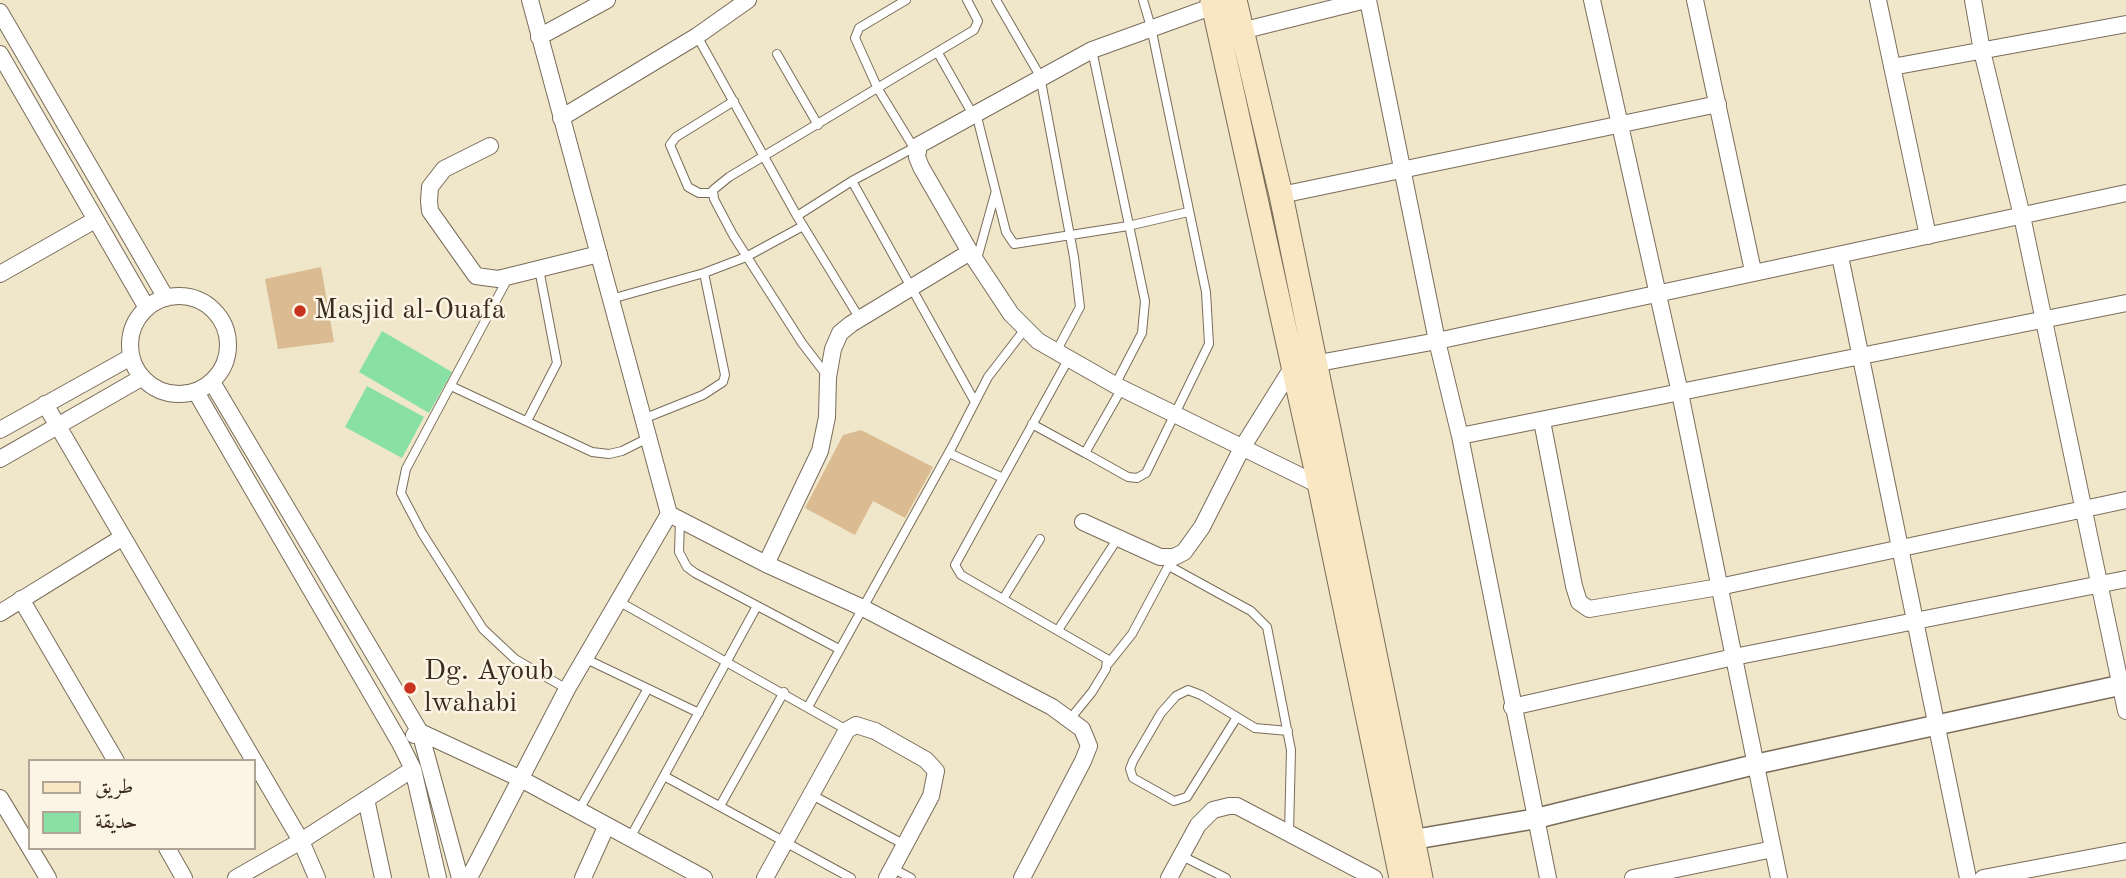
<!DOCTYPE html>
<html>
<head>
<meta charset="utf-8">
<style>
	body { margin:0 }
	#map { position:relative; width:2126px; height:878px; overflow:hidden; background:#f0e7ca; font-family:"Old Standard TT",Amiri,serif }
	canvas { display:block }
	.legend { position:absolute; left:28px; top:759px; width:228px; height:91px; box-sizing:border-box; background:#fcf5e5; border:2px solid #afa495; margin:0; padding:9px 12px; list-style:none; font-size:21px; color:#3b2a1e }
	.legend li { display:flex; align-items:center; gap:14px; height:35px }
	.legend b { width:35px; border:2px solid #afa495 }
</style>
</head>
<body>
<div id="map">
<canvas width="2126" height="878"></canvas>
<ul class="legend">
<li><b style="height:9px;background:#f9e7c3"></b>طريق</li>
<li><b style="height:19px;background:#88e0a4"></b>حديقة</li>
</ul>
</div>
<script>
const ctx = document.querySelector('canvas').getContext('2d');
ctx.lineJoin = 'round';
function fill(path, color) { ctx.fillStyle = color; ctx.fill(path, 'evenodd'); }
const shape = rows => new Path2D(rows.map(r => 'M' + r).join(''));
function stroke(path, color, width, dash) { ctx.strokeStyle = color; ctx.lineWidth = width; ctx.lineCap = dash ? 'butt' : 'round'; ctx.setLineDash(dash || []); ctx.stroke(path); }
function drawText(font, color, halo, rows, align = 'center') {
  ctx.font = font + ' "Old Standard TT",serif'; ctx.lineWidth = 5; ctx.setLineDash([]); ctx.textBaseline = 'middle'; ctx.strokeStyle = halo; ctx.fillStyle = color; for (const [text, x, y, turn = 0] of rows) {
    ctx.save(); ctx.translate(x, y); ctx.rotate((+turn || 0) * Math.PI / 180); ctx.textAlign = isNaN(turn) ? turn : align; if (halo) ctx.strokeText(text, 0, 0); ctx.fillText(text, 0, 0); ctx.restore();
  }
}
fill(shape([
	[382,331,452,372,429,413,359,372],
	[367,386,424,417,402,458,345,427]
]), '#88e0a4');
fill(shape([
	[321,267,334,342,278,349,265,279],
	[861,430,933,467,905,518,873,501,855,535,805,508,843,435]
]), '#dbbb91');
const service = shape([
	[906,0,859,28,855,38,878,89,914,148],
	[996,0,1040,76,1074,257,1080,307,1057,350],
	[697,36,797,216,860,319],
	[1092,50,1145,301,1142,333,1115,385],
	[938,53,972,113],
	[777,54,818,125],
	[976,113,1006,232,1014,244,1128,226,1188,212],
	[852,181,975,402],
	[713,193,699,193,688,187,670,145,676,137,734,101],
	[797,216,852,181,917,146],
	[977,259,995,194],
	[508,278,406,469,401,493,422,533,483,629,515,659,567,689],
	[611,299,704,273],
	[1069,358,955,565,961,575,1107,659,1106,669,1092,692,1070,719],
	[828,377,802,343,733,235,714,199,713,190,729,177,974,30,978,21,967,0],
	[453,387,592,452,609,454,622,451,648,438],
	[643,419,703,395,723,382,725,375,704,273,746,257,803,226],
	[527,421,557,363,539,269],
	[1032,424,1085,453,1122,388],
	[949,453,1003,478],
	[1085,453,1128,477,1137,478,1146,473,1209,344,1206,292,1151,27,1143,0],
	[680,521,679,552,687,567,695,573,839,649],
	[1169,566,1251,611,1267,627,1291,750,1289,833],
	[1003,599,1040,539],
	[618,601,847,730],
	[1058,630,1118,538],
	[584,658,699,713],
	[1108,664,1132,634,1170,563],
	[808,707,953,445,988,377,1025,329],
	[1237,717,1187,797,1174,801,1133,778,1130,769,1133,761,1161,713,1176,696,1188,690,1201,695,1255,728,1288,731],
	[664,776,851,878],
	[812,795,905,845],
	[720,806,784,692],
	[579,810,647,690],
	[630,838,757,606],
	[1182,856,1226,878],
	[892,868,911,878]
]);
const minor = shape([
	[1368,0,1437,341,1460,436,1548,878],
	[1592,0,1680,393,1779,878],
	[1695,0,1753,271],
	[1878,0,1928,236],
	[1973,0,1982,51,2022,216,2126,711],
	[0,12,166,298],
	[1233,33,1366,0],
	[539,37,607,0],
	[0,54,147,308],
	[1892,67,2126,24],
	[561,118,697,36,748,0],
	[490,146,444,169,430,187,429,201,430,211,476,276,498,279,599,254],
	[1281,195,1718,104],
	[970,252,921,167,917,157,919,145,1092,50,1222,3],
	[1840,256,1968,878],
	[0,274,95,220],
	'130 345a49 49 0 1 1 98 0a49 49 0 1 1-98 0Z',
	[212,382,420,732,460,878],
	[196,392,400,743,413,769,438,878],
	[45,404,301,841,317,878],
	[1542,421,1574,586,1579,602,1589,609,1719,587,2126,500],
	[0,430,131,357],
	[1460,436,2126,303],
	[0,459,141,378],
	[669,514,766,564,863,608,1052,707,1082,729,1089,746,1083,761,1022,878],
	[1083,522,1160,557,1174,557,1184,552,1202,527,1242,448,1292,368,1437,341,2126,193],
	[766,564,820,451,827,417,828,377,833,349,840,333,851,324,970,252,1011,314,1038,341,1115,385,1325,488],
	[21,599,116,761],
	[0,613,123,537],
	[1512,707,1734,657,2126,579],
	[414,735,420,732,521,779,704,878],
	[0,798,30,848],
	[366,799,383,878],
	[30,848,48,878],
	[167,848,184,878],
	[236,878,301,841,413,769],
	[469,878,567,689,669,514,530,0],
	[583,878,606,827],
	[765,878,847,730,856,725,875,731,926,760,936,771,931,796,887,878],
	[1169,878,1198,825,1213,810,1229,806,1237,806,1374,878],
	[1633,878,1773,849],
	[1983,878,2126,851]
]);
const tertiary = shape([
	[1399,842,1534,819,1757,764,2126,684]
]);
const secondary = shape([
	[1212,0,1320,488,1401,878],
	[1235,0,1281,195,1421,878]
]);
stroke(service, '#7a6c5a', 10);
stroke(minor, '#7a6c5a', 18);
stroke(tertiary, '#7a6c5a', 22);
stroke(secondary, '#7a6c5a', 25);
stroke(service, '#fff', 8);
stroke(minor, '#fff', 16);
stroke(tertiary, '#fff', 19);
stroke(secondary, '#f9e7c3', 23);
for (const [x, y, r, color] of [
	[300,311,7,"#c8321e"],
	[410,688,7,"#c8321e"]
]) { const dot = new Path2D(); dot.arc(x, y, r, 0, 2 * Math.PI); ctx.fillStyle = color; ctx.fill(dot); stroke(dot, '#fcf5e5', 2.5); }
drawText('28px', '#3b2a1e', '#fcf5e5', [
	["Masjid al-Ouafa",314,311],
	["Dg. Ayoub",424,672],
	["lwahabi",424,704]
], 'left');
</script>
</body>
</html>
